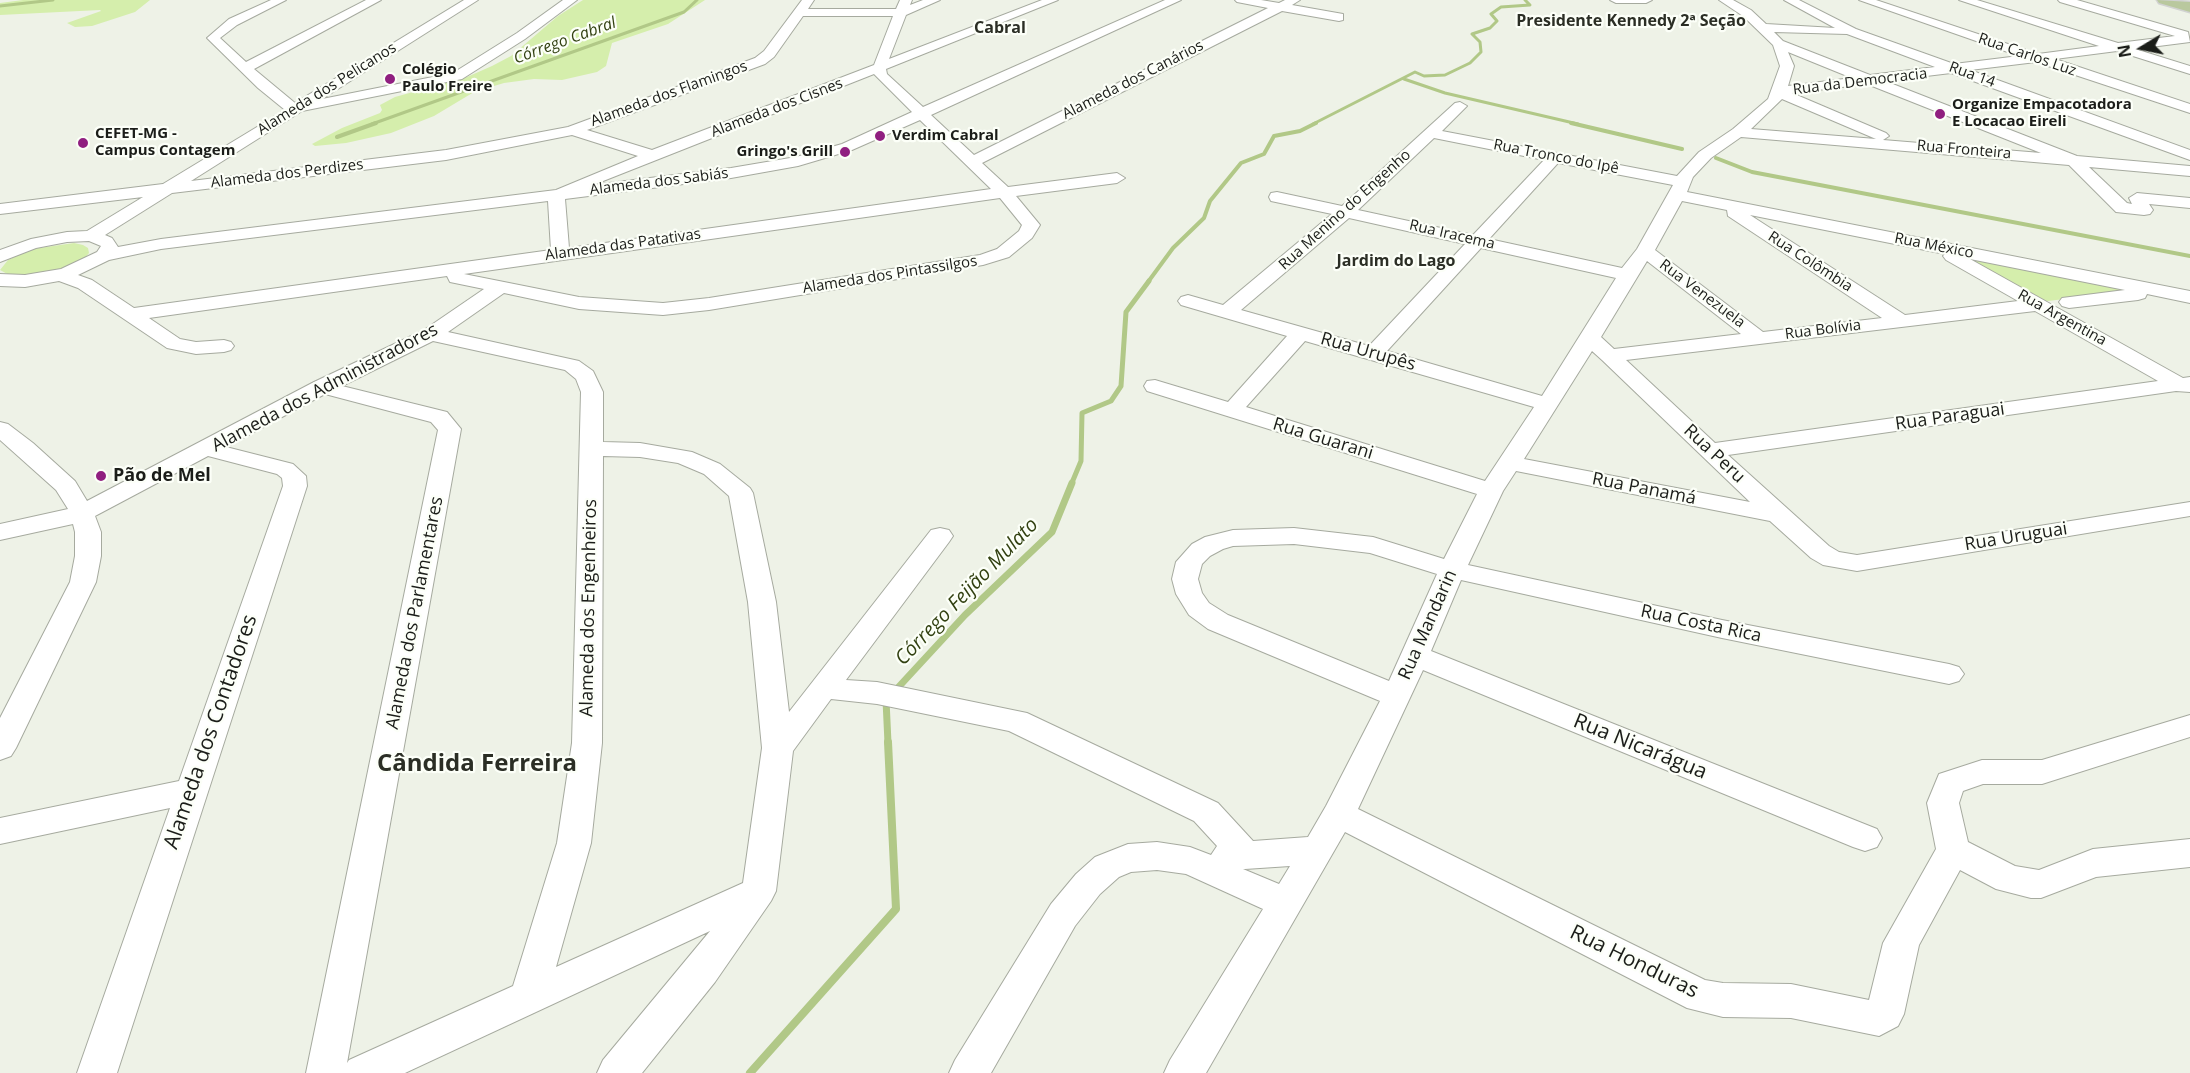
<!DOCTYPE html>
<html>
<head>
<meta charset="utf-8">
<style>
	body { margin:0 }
	#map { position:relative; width:2190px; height:1073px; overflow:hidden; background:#eef2e7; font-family:"Open Sans",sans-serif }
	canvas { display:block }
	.north { position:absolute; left:2112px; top:18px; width:60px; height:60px; -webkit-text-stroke:4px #fcfff8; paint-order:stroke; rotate:260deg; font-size:16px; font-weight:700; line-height:24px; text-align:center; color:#1b1d19 }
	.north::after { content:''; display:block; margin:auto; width:21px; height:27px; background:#1b1d19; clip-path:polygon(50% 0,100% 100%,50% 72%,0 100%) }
</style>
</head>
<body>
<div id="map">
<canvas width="2190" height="1073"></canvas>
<div class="north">N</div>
</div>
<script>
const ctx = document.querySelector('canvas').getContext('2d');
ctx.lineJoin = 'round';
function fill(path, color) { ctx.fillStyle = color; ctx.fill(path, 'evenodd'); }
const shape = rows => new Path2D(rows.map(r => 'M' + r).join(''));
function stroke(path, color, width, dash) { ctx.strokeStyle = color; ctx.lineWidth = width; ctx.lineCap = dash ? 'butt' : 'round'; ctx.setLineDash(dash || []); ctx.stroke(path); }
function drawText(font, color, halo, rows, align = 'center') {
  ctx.font = font + ' "Open Sans",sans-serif'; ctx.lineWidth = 4.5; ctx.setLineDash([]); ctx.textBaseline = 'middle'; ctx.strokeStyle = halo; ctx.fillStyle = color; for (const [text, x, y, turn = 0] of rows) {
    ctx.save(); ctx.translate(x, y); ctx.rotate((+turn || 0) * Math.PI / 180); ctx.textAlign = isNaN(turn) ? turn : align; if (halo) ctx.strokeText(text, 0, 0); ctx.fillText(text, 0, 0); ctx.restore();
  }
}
fill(shape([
	[23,0,150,0,135,12,92,26,75,27,67,23,101,11,100,10,0,15,0,3],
	[583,0,705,0,668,24,612,43,606,66,597,72,562,80,534,79,504,83,474,92,434,116,391,133,346,143,315,146,312,144,342,128,380,113,382,110,380,105,395,97,467,77,492,66,511,56,558,16],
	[74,243,83,245,88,248,89,253,85,258,65,268,37,275,11,276,0,270,8,260,32,249],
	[1951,251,2138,290,2040,302]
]), '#d5eeac');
stroke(shape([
	[0,6,53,0],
	[1404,79,1445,93,1578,124],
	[372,124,684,12,697,0],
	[1313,124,1415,72,1424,76,1445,75,1470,63,1481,52,1480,42,1472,34,1490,28,1497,21,1491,14,1501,7,1530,5,1525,0]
]), '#b1c887', 3);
stroke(shape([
	[1571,123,1682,149],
	[337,137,376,123],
	[1716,158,1752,172,2190,256],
	[1148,282,1173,248,1204,218,1210,201,1241,163,1264,154,1274,136,1300,131,1316,123]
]), '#b1c887', 4);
stroke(shape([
	[1071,485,1081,461,1082,413,1111,401,1121,386,1126,312,1149,281]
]), '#b1c887', 5);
stroke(shape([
	[893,693,965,615,1052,532,1072,483],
	[886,700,888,743]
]), '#b1c887', 7);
stroke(shape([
	[750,1073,896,909,888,742]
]), '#b1c887', 8);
const minor = shape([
	[271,0,286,0,237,25,220,38,246,62,366,0,381,0,254,69,295,103,464,0,478,0,322,99,453,73,517,33,563,0,577,0,525,39,462,79,302,111,191,181,446,150,568,127,755,58,764,51,802,0,814,0,808,9,896,9,900,0,912,0,910,5,923,0,940,0,906,15,889,59,1042,0,1058,0,886,69,887,74,923,107,1165,0,1181,0,931,115,974,155,1268,8,1237,2,1235,0,1261,0,1279,3,1285,0,1300,0,1292,5,1343,14,1343,20,1339,21,1282,11,982,163,1008,187,1117,173,1125,178,1117,183,1016,196,1040,225,1032,238,1009,257,983,265,709,310,663,315,579,309,504,293,448,332,579,361,593,371,603,392,603,442,640,443,692,452,720,464,750,488,753,493,776,602,789,712,931,530,940,528,949,530,953,536,949,542,846,680,877,682,1027,713,1218,803,1253,841,1308,837,1326,806,1380,701,1208,629,1189,615,1176,594,1172,579,1176,562,1192,544,1205,537,1233,530,1294,528,1373,537,1444,559,1477,494,1147,391,1144,386,1147,381,1155,380,1228,402,1287,336,1181,305,1178,301,1181,297,1188,295,1223,305,1332,214,1271,201,1269,197,1271,193,1277,192,1342,206,1455,103,1460,102,1467,106,1442,131,1677,176,1699,152,1733,129,1768,99,1780,66,1773,45,1743,16,1719,0,1733,0,1751,10,1766,24,1835,28,1784,0,1799,0,1856,29,1954,64,2019,56,1859,0,1876,0,2038,54,2099,46,1959,0,1977,0,2118,43,2175,36,2060,2,2058,0,2077,0,2188,32,2190,42,2135,49,2190,66,2190,74,2117,51,2055,59,2190,104,2190,113,2036,62,1970,70,2190,150,2190,160,1951,73,1885,81,2077,156,2190,166,2190,176,2089,167,2127,203,2132,204,2129,198,2137,193,2190,198,2190,208,2149,204,2153,210,2150,214,2144,215,2116,212,2069,165,1741,137,1711,158,1693,177,1687,192,2190,291,2190,303,2147,294,2145,298,2138,300,2069,308,2062,306,2059,302,2062,298,2125,290,1970,259,2183,378,2190,377,2190,392,2176,391,1728,455,1829,546,1839,552,1857,555,2190,502,2190,516,1857,571,1823,565,1811,558,1770,521,1516,471,1503,491,1468,565,1722,620,1949,664,1959,667,1964,674,1959,681,1949,684,1722,638,1461,580,1431,651,1877,829,1882,838,1877,847,1865,851,1853,847,1423,670,1358,809,1705,980,1723,983,1791,984,1869,1000,1883,943,1936,849,1927,803,1939,774,1982,760,2042,760,2190,715,2190,737,2042,784,1983,784,1963,791,1959,803,1968,842,2015,866,2039,870,2093,849,2190,839,2190,867,2096,877,2041,898,2031,898,1996,889,1960,870,1919,945,1904,1014,1898,1026,1879,1036,1791,1018,1723,1017,1687,1008,1345,832,1206,1073,1164,1073,1170,1060,1263,909,1186,874,1157,870,1131,872,1119,877,1100,894,1075,926,991,1073,949,1073,955,1060,1051,904,1076,874,1095,857,1128,844,1157,842,1190,847,1211,855,1217,846,1194,821,1009,731,877,704,831,699,793,751,776,891,771,901,715,982,642,1073,597,1073,603,1060,710,931,405,1073,306,1073,438,430,431,422,325,394,226,447,293,464,306,476,307,486,117,1073,77,1073,170,808,0,844,0,818,179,781,283,486,282,478,277,474,208,456,95,516,101,532,101,556,96,582,16,748,11,756,0,760,0,718,70,582,75,556,75,532,73,524,0,540,0,524,68,509,56,490,0,440,0,422,8,424,33,443,75,481,87,501,314,382,424,330,484,289,450,282,447,276,149,318,180,339,196,342,224,340,231,342,234,346,231,350,224,352,196,354,167,348,78,288,59,281,25,287,0,286,0,274,25,275,61,269,97,252,101,246,89,241,67,242,36,248,0,262,0,250,31,239,67,232,87,231,143,197,0,214,0,204,163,184,285,110,258,88,207,38,229,19,271,0],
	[803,16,893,16,874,65,652,150,587,130,765,64,774,57,803,16],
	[1774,32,1847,34,1935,67,1870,75,1783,41,1774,32],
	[1788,52,1852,78,1788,86,1794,66,1788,52],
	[874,74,912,112,842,144,796,157,731,168,593,185,874,74],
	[1867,84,2041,153,1883,140,1889,136,1886,133,1792,93,1867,84],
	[1782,99,1876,139,1751,129,1782,99],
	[920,120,991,189,569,248,565,199,731,178,798,166,852,150,920,120],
	[572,135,638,156,556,190,161,239,118,247,112,238,105,235,172,193,446,160,572,135],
	[1434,138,1544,160,1473,235,1358,210,1434,138],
	[1558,163,1673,185,1637,249,1622,268,1489,239,1558,163],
	[1000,198,1022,225,1019,231,997,249,980,255,709,298,663,303,579,297,464,274,1000,198],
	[548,201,551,250,134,308,92,280,78,275,109,260,161,249,548,201],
	[1682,201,1727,210,1728,216,1882,318,1763,332,1655,250,1682,201],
	[1750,215,1945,254,1943,256,1946,260,2018,301,1905,315,1750,215],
	[1349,218,1465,244,1369,346,1241,310,1349,218],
	[1481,248,1616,278,1542,396,1387,351,1481,248],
	[1647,261,1741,334,1614,349,1601,337,1647,261],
	[2035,311,2158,381,1715,443,1626,360,2035,311],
	[433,341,565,370,576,379,581,392,572,743,557,843,513,986,349,1060,347,1063,461,429,447,412,342,386,433,341],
	[1305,341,1534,407,1485,481,1246,407,1305,341],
	[1592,351,1602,360,1750,502,1524,459,1592,351],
	[603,456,640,457,678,463,704,474,729,496,748,602,762,748,743,883,556,967,591,843,602,743,603,456],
	[1294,544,1370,553,1437,574,1389,681,1228,615,1209,603,1202,593,1198,579,1202,564,1210,556,1223,549,1233,546,1294,544],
	[1290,866,1279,884,1243,869,1245,869,1290,866],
	[1610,0,1652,0,1646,3,1616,3,1610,0]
]);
const major = shape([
	[2157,0,2190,2,2190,12,2159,3,2157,0]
]);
stroke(minor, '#a6aa9f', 2);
stroke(major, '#d1d2d1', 3);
fill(minor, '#fff');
fill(major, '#b9c89e');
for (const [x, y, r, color] of [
	[390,79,6,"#901f80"],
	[1940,114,6,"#901f80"],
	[880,136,6,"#901f80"],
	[83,143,6,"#901f80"],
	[845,152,6,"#901f80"],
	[101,476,6,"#901f80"]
]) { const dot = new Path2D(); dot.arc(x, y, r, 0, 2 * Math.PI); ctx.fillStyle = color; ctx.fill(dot); stroke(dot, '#fcfff8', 2); }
drawText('15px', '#1b1d19', '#fcfff8', [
	["Rua Carlos Luz",2027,55,19],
	["Rua 14",1972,75,20],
	["Alameda dos Canários",1133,80,-27],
	["Rua da Democracia",1860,82,-7],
	["Alameda dos Pelicanos",327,89,-32],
	["Alameda dos Flamingos",669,94,-20],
	["Alameda dos Cisnes",777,108,-21],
	["Rua Fronteira",1964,150,5],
	["Rua Tronco do Ipê",1556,157,11],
	["Alameda dos Perdizes",287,174,-7],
	["Alameda dos Sabiás",659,182,-7],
	["Rua Menino do Engenho",1345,210,-42],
	["Rua Iracema",1452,235,13],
	["Alameda das Patativas",623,245,-8],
	["Rua México",1934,246,11],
	["Rua Colômbia",1810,262,33],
	["Alameda dos Pintassilgos",890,275,-9],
	["Rua Venezuela",1702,294,37],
	["Rua Argentina",2062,318,29],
	["Rua Bolívia",1823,330,-7]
]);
drawText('bold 15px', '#1b1d19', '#fcfff8', [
	["Colégio",402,70],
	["Paulo Freire",402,87],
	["Organize Empacotadora",1952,105],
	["E Locacao Eireli",1952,122],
	["CEFET-MG -",95,134],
	["Campus Contagem",95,151],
	["Verdim Cabral",892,136],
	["Gringo's Grill",833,152,"right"]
], 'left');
drawText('bold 16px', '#2b2e25', '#fcfff8', [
	["Presidente Kennedy 2ª Seção",1631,21],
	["Cabral",1000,28],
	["Jardim do Lago",1396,261]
]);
drawText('italic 16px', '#324111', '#fcfff8', [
	["Córrego Cabral",565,41,-20]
]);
drawText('18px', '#1b1d19', '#fcfff8', [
	["Rua Urupês",1368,352,16],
	["Alameda dos Administradores",325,388,-28],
	["Rua Paraguai",1950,417,-8],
	["Rua Guarani",1323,439,17],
	["Rua Peru",1714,454,43],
	["Rua Panamá",1644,489,11],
	["Rua Uruguai",2016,537,-9],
	["Alameda dos Engenheiros",589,608,-89],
	["Alameda dos Parlamentares",415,613,-79],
	["Rua Costa Rica",1701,624,12],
	["Rua Mandarin",1428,625,-66]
]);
drawText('bold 18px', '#1b1d19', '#fcfff8', [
	["Pão de Mel",113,476]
], 'left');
drawText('italic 20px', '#324111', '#fcfff8', [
	["Córrego Feijão Mulato",967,592,-46]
]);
drawText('21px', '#1b1d19', '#fcfff8', [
	["Alameda dos Contadores",211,732,-71],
	["Rua Nicarágua",1640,747,22],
	["Rua Honduras",1634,962,26]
]);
drawText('bold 24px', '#2b2e25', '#fcfff8', [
	["Cândida Ferreira",477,764]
]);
</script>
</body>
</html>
